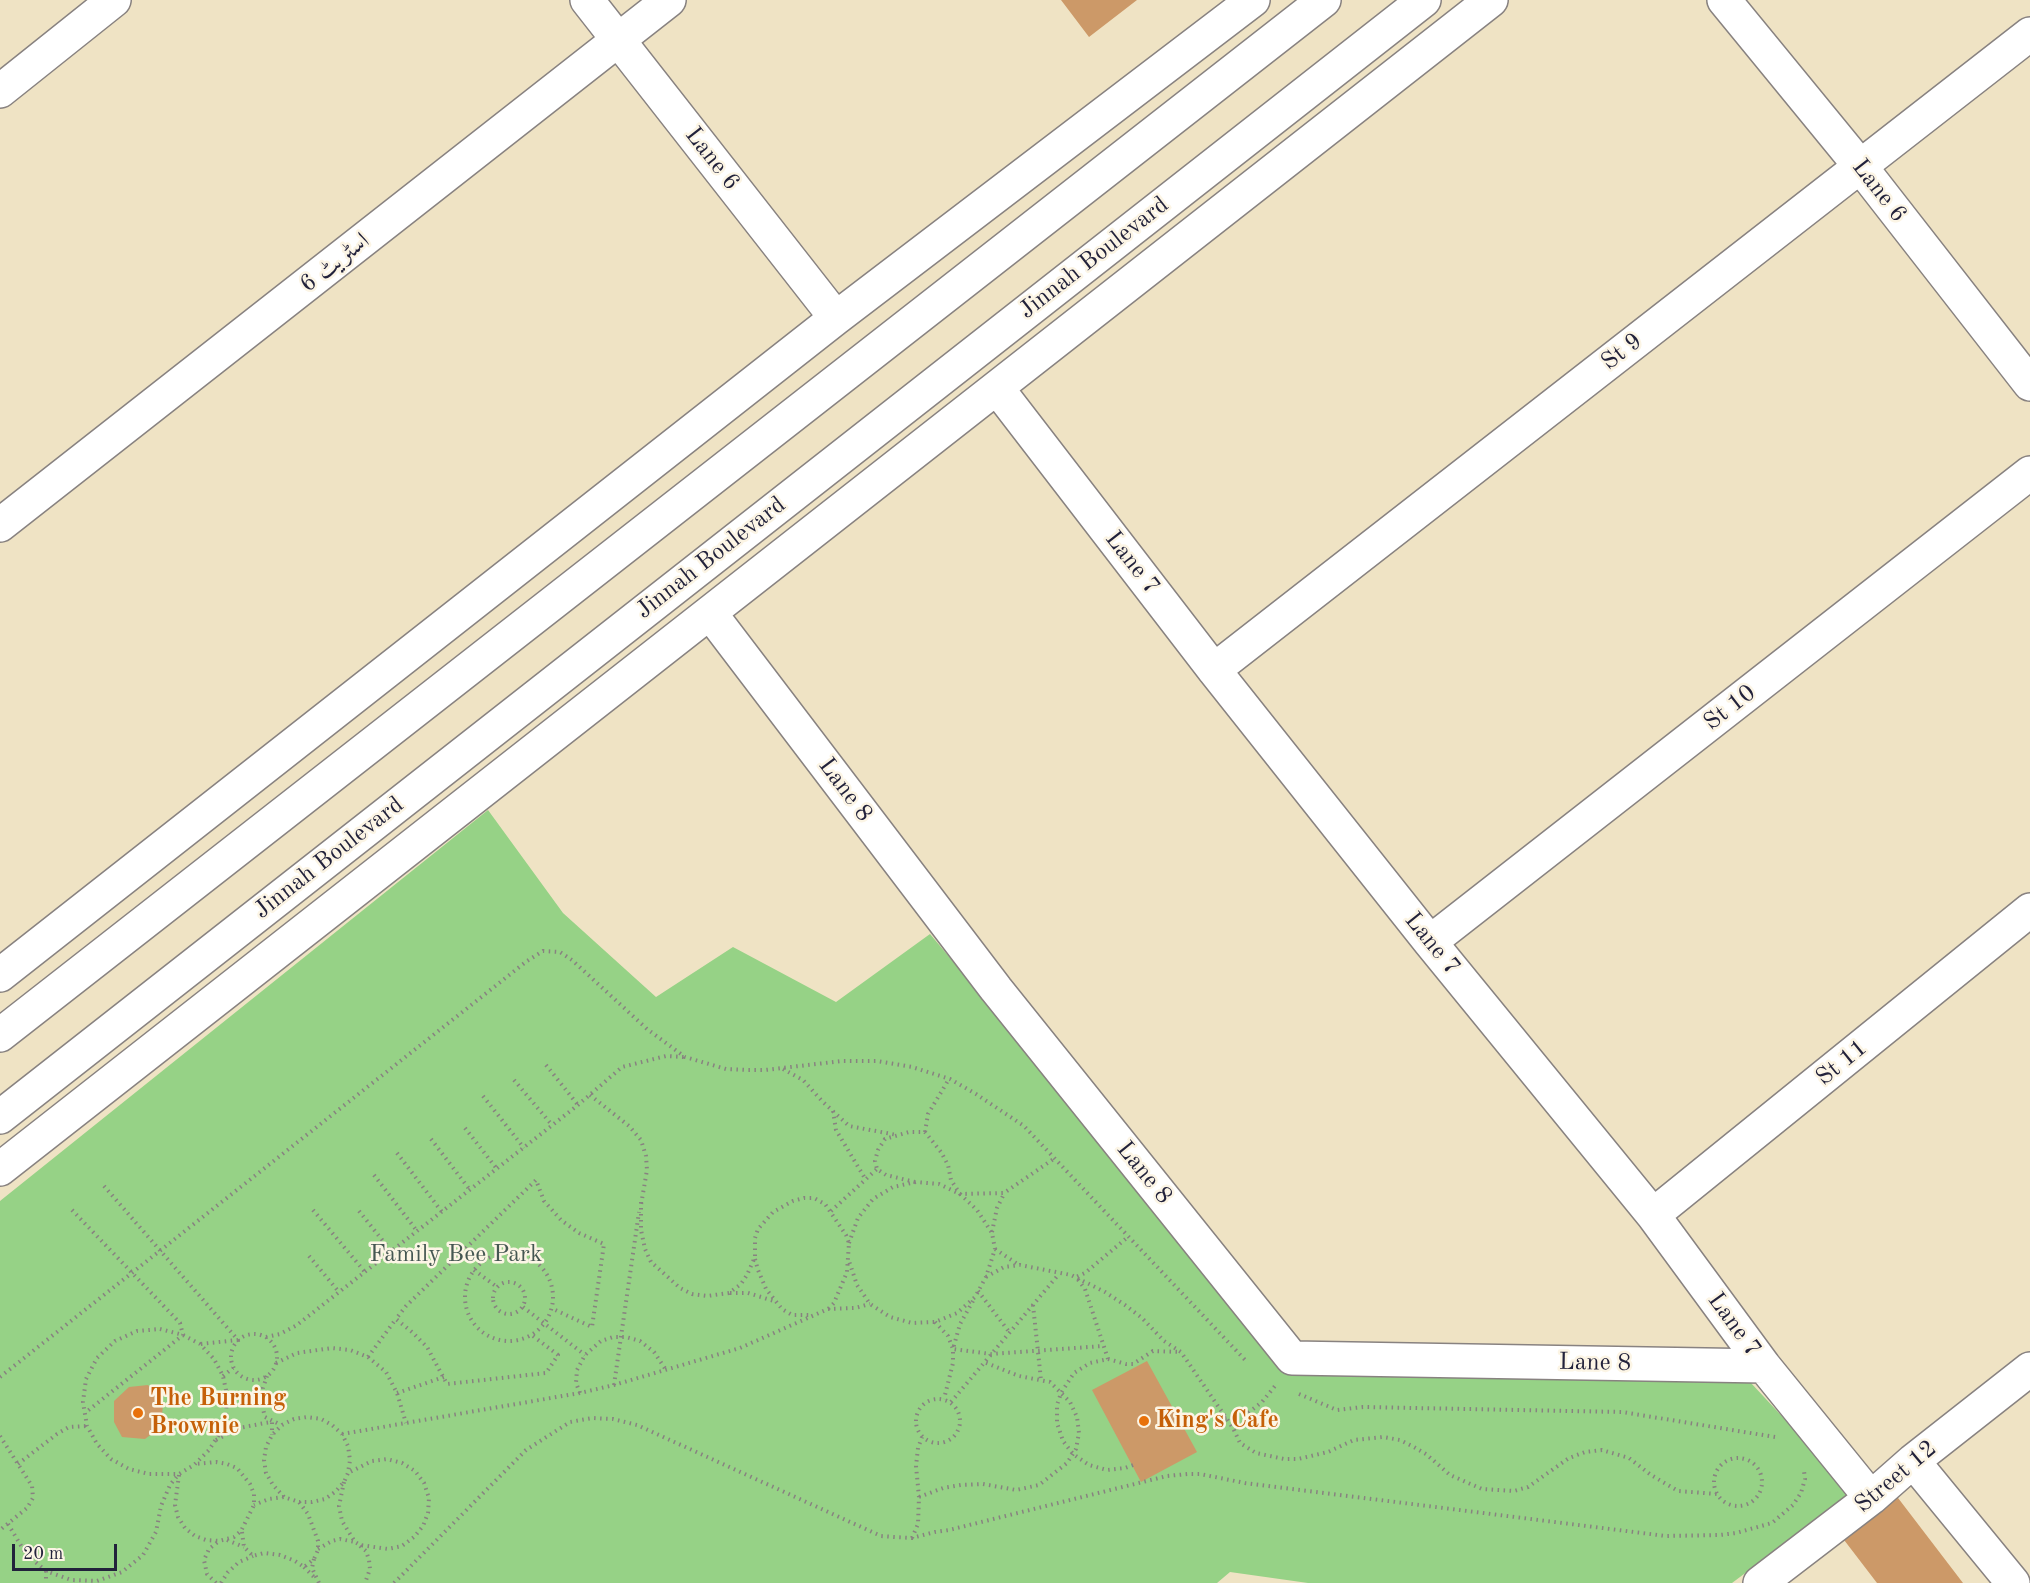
<!DOCTYPE html>
<html>
<head>
<meta charset="utf-8">
<style>
	body { margin:0 }
	#map { position:relative; width:2030px; height:1583px; overflow:hidden; background:#efe3c4; font-family:"Old Standard TT",serif }
	canvas { display:block }
	.scale { position:absolute; left:12px; top:1544px; width:105px; height:27px; box-sizing:border-box; border:3px solid #22223b; border-top:0; padding-left:8px; font-size:18px; line-height:21px; white-space:nowrap; color:#22223b; -webkit-text-stroke:4px #fcf5e5; paint-order:stroke }
</style>
</head>
<body>
<div id="map">
<canvas width="2030" height="1583"></canvas>
<div class="scale">20 m</div>
</div>
<script>
const ctx = document.querySelector('canvas').getContext('2d');
ctx.lineJoin = 'round';
function fill(path, color) { ctx.fillStyle = color; ctx.fill(path, 'evenodd'); }
const shape = rows => new Path2D(rows.map(r => 'M' + r).join(''));
function stroke(path, color, width, dash) { ctx.strokeStyle = color; ctx.lineWidth = width; ctx.lineCap = dash ? 'butt' : 'round'; ctx.setLineDash(dash || []); ctx.stroke(path); }
function drawText(font, color, halo, rows, align = 'center') {
  ctx.font = font + ' "Old Standard TT",Amiri,serif'; ctx.lineWidth = 5; ctx.setLineDash([]); ctx.textBaseline = 'middle'; ctx.strokeStyle = halo; ctx.fillStyle = color; for (const [text, x, y, turn = 0] of rows) {
    ctx.save(); ctx.translate(x, y); ctx.rotate((+turn || 0) * Math.PI / 180); ctx.textAlign = isNaN(turn) ? turn : align; if (halo) ctx.strokeText(text, 0, 0); ctx.fillText(text, 0, 0); ctx.restore();
  }
}
fill(shape([
	[488,810,563,913,656,997,733,947,836,1002,930,934,1282,1354,1751,1383,1805,1441,1856,1490,1732,1583,1308,1583,1230,1572,1217,1583,0,1583,0,1201]
]), '#96d286');
fill(shape([
	[1061,0,1137,0,1089,37],
	[1147,1361,1197,1452,1141,1482,1092,1390],
	[148,1385,163,1404,161,1427,145,1439,122,1437,114,1422,114,1401,129,1387],
	[1895,1494,1963,1583,1877,1583,1841,1536]
]), '#cc9968');
const minor = shape([
	[587,0,836,318],
	[1724,0,1860,166,2030,384],
	[0,91,114,0],
	[997,388,1214,670,1430,942,1653,1215,1764,1366,1871,1498],
	[0,525,669,0],
	[710,613,996,989,1292,1358,1764,1366],
	[1214,670,2030,34],
	[1430,942,2030,473],
	[0,975,836,318,1253,0],
	[0,1035,1324,0],
	[0,1117,1424,0],
	[0,1169,1491,0],
	[1653,1215,2030,910],
	[1913,1461,2013,1583],
	[1760,1583,1871,1498,1913,1461,2030,1369]
]);
stroke(minor, '#888280', 36);
stroke(shape([
	[546,1065,578,1105],
	[783,1069,803,1080,822,1101,849,1126,897,1135],
	[514,1080,552,1125],
	[590,1095,629,1126,641,1140,646,1156,647,1170,641,1205],
	[483,1096,524,1148],
	[833,1111,836,1130,866,1180],
	[465,1128,497,1169],
	[925,1132,928,1114,949,1079],
	[431,1139,470,1190],
	[397,1153,442,1212],
	[374,1175,417,1231],
	[915,1182,886,1175,877,1169,875,1161,878,1150,885,1139,909,1132,925,1132,941,1152,948,1165,951,1180,960,1194,1004,1193,1055,1158],
	[104,1186,238,1340,200,1344],
	[641,1202,641,1230,645,1249,651,1262,680,1288,692,1294,707,1296,729,1293,741,1284,747,1275,755,1257,755,1238,758,1229,773,1212,793,1201,804,1198,814,1198,825,1204,846,1235,849,1243,847,1272,834,1303,828,1309],
	[72,1210,180,1323,183,1335,85,1413],
	[313,1210,365,1272],
	[359,1211,391,1251],
	[831,1211,877,1169],
	[992,1232,997,1208,1004,1194],
	[849,1243,858,1218,873,1199,893,1187,916,1182,939,1184,960,1194,977,1210,992,1233,995,1249,986,1277,975,1297,957,1313,935,1322,912,1323,890,1317,870,1304,857,1285,849,1261],
	[995,1249,1019,1265],
	'465 1297a44 44 0 1 1 88 0a44 44 0 1 1-88 0Z',
	[309,1256,339,1292],
	[755,1259,758,1270,766,1289,782,1309,792,1315,810,1315],
	[474,1270,497,1287],
	[986,1277,1004,1267,1020,1265,1071,1275,1105,1292,1125,1305,1142,1318,1164,1341,1181,1352,1233,1428,1240,1443,1256,1453,1284,1459,1298,1459,1328,1452,1354,1440,1383,1437,1400,1440,1414,1447,1426,1454,1450,1475,1482,1489,1514,1491,1528,1487,1569,1458,1585,1452,1602,1450,1629,1458,1651,1475,1678,1491,1717,1494],
	'493 1298a16 16 0 1 1 32 0a16 16 0 1 1-32 0Z',
	[978,1291,1010,1333],
	[730,1293,748,1293,774,1301],
	[973,1301,960,1324,953,1349,991,1354,1103,1346],
	[1033,1305,1041,1380],
	[523,1307,585,1355],
	[935,1322,948,1336,953,1349,953,1363,944,1399],
	[160,1329,183,1335,200,1344,214,1359,223,1376,227,1395,226,1415,220,1433,209,1450,194,1465,179,1474,149,1474,129,1469,111,1459,97,1444,87,1426,83,1402,86,1379,97,1358,115,1341,137,1331,160,1329],
	'231 1357a23 23 0 1 1 46 0a23 23 0 1 1-46 0Z',
	[533,1336,558,1355,546,1373,447,1384,427,1347,412,1332,396,1319,406,1306,536,1180,544,1201,561,1220,579,1233,604,1244,592,1327,553,1309],
	[266,1337,280,1334,297,1325,578,1105,622,1067,666,1056,684,1057],
	[368,1357,396,1319],
	[1108,1359,1085,1289,1076,1277,1085,1273,1129,1236],
	[276,1363,297,1353,332,1348,350,1350,368,1357,386,1372,397,1393,406,1423],
	[223,1376,233,1368],
	[267,1376,263,1388,263,1409,265,1417,281,1425],
	[0,1377,527,961,543,951,560,952,572,960,647,1029,685,1057,726,1069,748,1070,765,1070,842,1061,877,1061,912,1067,950,1079,976,1094,1024,1126,1247,1362],
	[614,1385,639,1212],
	[397,1393,444,1377],
	[580,1393,576,1383,577,1370,585,1355,601,1341,613,1337,626,1337,640,1341,654,1352,666,1370],
	[1299,1394,1337,1410,1363,1407,1622,1412,1775,1437],
	'916 1421a22 22 0 1 1 44 0a22 22 0 1 1-44 0Z',
	[951,1402,1059,1274],
	[1225,1418,1248,1413,1262,1402,1275,1386],
	[342,1434,580,1393,614,1385,740,1348,828,1309,855,1308,870,1304],
	[0,1436,32,1486,33,1498,27,1508,0,1530],
	[216,1440,239,1428,265,1423,272,1422,272,1435],
	'1714 1482a24 24 0 1 1 48 0a24 24 0 1 1-48 0Z',
	[18,1464,57,1434,69,1427,87,1426],
	[1133,1465,1125,1468,1107,1470,1089,1465,1073,1454,1063,1441,1057,1423,1057,1405,1061,1393,1074,1373,1090,1363,1108,1359,1126,1364,1133,1364,1153,1351,1181,1352],
	[179,1475,175,1505,178,1517,185,1528,195,1536,206,1540,219,1541,234,1537,241,1531,254,1505,254,1494,250,1484,237,1468,227,1464,216,1462,195,1464],
	[344,1482,339,1506,342,1521,355,1542,360,1545,388,1549,402,1546,414,1537,423,1526,428,1513,429,1498,424,1483,415,1471,402,1463,387,1459,372,1461,348,1473],
	[284,1497,273,1485,266,1473,264,1460,266,1447,272,1435,282,1425,294,1419,307,1417,321,1419,332,1425,342,1434,348,1446,350,1460,348,1473,344,1482,335,1492,325,1499,312,1502,299,1502],
	[919,1497,943,1488,961,1485,983,1484,1016,1490,1039,1485,1067,1463,1076,1449,1079,1433,1077,1417,1070,1402,1050,1382,1019,1376,984,1362],
	[8,1524,26,1554,46,1571,71,1580,97,1581,122,1572,143,1555,156,1532,161,1506,170,1485,178,1475],
	[242,1532,244,1547,253,1556,264,1553,280,1555,295,1561,304,1567,314,1559,318,1550,318,1541,308,1514,299,1502,284,1497,269,1499,254,1505],
	[912,1538,918,1524,919,1497,916,1466,918,1448,922,1437],
	[227,1540,244,1547],
	[360,1546,366,1551,369,1560,370,1569,365,1583],
	[318,1549,332,1541,340,1539,355,1542],
	[314,1559,312,1568,319,1583],
	[304,1567,314,1577],
	[46,1571,46,1583],
	[216,1583,207,1574,204,1560,209,1549,219,1541],
	[221,1583,228,1572,239,1562,253,1556],
	[394,1583,526,1450,570,1422,592,1418,613,1419,637,1425,881,1536,894,1537,912,1538,935,1532,949,1530,1167,1476,1188,1474,1200,1474,1245,1483,1666,1536,1720,1535,1736,1533,1772,1523,1793,1505,1801,1493,1805,1479,1804,1471]
]), '#888280', 4, [1.5, 4.5]);
stroke(minor, '#fff', 33);
for (const [x, y, r, color] of [
	[138,1413,6,"#e8710a"],
	[1144,1421,6,"#e8710a"]
]) { const dot = new Path2D(); dot.arc(x, y, r, 0, 2 * Math.PI); ctx.fillStyle = color; ctx.fill(dot); stroke(dot, '#fcf5e5', 2); }
drawText('24px', '#22223b', '#fcf5e5', [
	["Lane 6",712,159,52],
	["Lane 6",1879,191,52],
	["Jinnah Boulevard",1094,258,-38],
	["اسٹریٹ 6",335,263,-38],
	["St 9",1622,352,-38],
	["Jinnah Boulevard",711,558,-38],
	["Lane 7",1132,563,52],
	["St 10",1730,708,-38],
	["Lane 8",845,790,53],
	["Jinnah Boulevard",329,858,-38],
	["Lane 7",1432,944,51],
	["St 11",1842,1063,-39],
	["Lane 8",1144,1173,51],
	["Lane 7",1734,1325,54],
	["Lane 8",1595,1363,1],
	["Street 12",1896,1477,-40]
]);
drawText('24px', '#455752', '#fcf5e5', [
	["Family Bee Park",456,1255]
]);
drawText('bold 24px', '#c56008', '#fcf5e5', [
	["The Burning",150,1399],
	["Brownie",150,1427],
	["King's Cafe",1156,1421]
], 'left');
</script>
</body>
</html>
